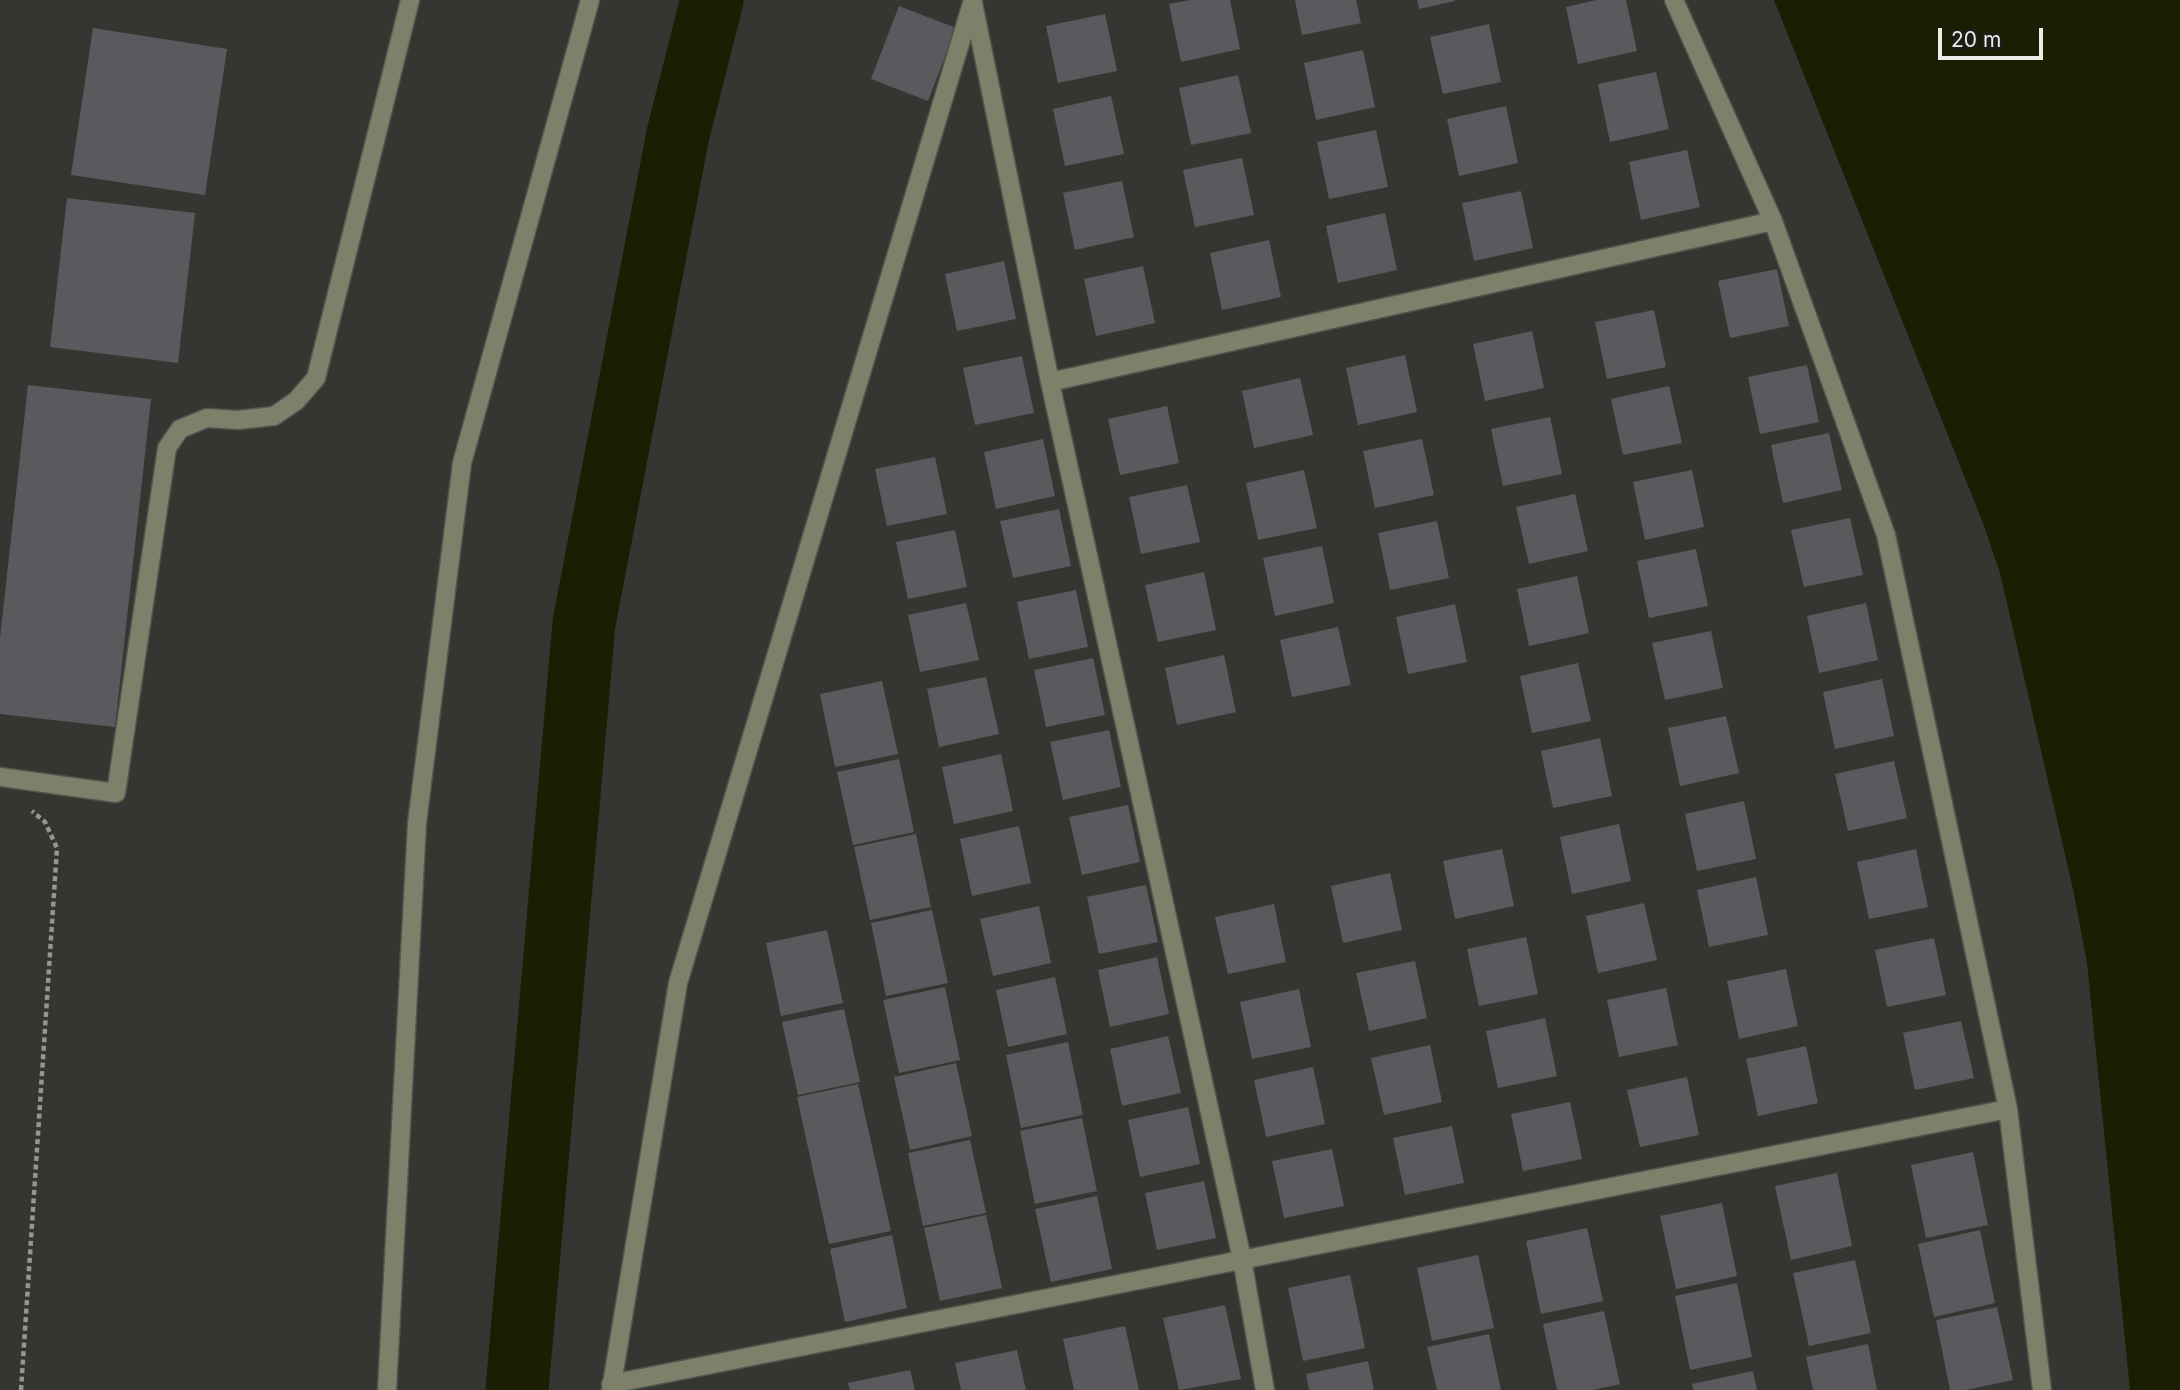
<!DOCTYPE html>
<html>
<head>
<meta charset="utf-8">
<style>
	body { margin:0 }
	#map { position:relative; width:2180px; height:1390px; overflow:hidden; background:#353631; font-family:Inter,sans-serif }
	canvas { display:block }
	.scale { position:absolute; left:1938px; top:28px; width:105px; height:32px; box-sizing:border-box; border:4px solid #ecece9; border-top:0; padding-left:9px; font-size:21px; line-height:24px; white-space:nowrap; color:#ecece9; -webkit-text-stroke:5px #1d1d1b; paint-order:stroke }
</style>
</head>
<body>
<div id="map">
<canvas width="2180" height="1390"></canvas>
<div class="scale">20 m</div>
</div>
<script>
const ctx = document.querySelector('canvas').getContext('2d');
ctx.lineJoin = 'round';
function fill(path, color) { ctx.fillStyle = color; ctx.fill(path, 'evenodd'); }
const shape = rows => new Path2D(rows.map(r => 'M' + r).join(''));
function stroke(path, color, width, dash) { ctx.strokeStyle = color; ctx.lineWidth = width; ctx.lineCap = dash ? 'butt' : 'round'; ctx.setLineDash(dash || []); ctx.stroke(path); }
fill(shape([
	[1774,0,2180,0,2180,1390,2130,1390,2087,963,2073,889,2000,573,1983,523]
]), '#1c1e03');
stroke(shape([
	[517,1390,584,623,678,134,712,0]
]), '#1c1e03', 63);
fill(shape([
	[1190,0,1230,0,1240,49,1181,62,1169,4],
	[1295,0,1356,0,1361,23,1302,35],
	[1417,0,1455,0,1455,1,1419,9],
	[1596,0,1626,0,1637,51,1578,64,1566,7],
	[899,6,956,28,928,101,871,79],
	[1105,14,1117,71,1058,83,1046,26],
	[1489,24,1501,82,1443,94,1430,37],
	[93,28,227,49,205,195,71,175],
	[1363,50,1375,107,1316,120,1304,63],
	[1656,72,1669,129,1610,142,1598,84],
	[1238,75,1251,133,1191,145,1179,88],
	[1111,96,1124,154,1065,166,1053,109],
	[1506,106,1518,163,1459,176,1447,119],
	[1376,130,1388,187,1329,199,1317,142],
	[1687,150,1700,207,1641,220,1629,162],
	[1242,158,1254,215,1195,227,1183,170],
	[1122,181,1134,237,1075,250,1063,193],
	[1521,191,1533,248,1474,261,1462,203],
	[67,198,195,213,178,363,50,347],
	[1385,213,1397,270,1338,283,1326,226],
	[1269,240,1281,297,1222,310,1210,253],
	[1004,261,1016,319,957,331,945,274],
	[1143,266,1155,323,1096,336,1084,279],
	[1777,269,1789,326,1730,338,1718,281],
	[1654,310,1666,367,1607,379,1595,322],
	[1532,331,1544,388,1485,401,1473,344],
	[1405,355,1417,412,1358,425,1346,368],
	[1022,356,1034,413,975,425,963,368],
	[1807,365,1819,422,1760,434,1748,377],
	[1300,378,1313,435,1254,448,1242,391],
	[28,385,151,399,115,727,0,714,0,638],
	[1669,386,1682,443,1623,455,1611,399],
	[1167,406,1179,463,1120,475,1108,419],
	[1550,417,1562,474,1503,486,1491,429],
	[1829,433,1842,490,1783,503,1771,445],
	[1043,439,1055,496,996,509,984,452],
	[1422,439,1434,495,1375,508,1363,451],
	[935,457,947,514,887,526,875,469],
	[1304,470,1317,528,1258,540,1246,483],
	[1692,470,1704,527,1645,540,1633,482],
	[1187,485,1200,542,1141,554,1129,497],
	[1575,494,1588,551,1529,564,1516,507],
	[1059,509,1071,566,1013,578,1000,521],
	[1850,518,1863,575,1804,587,1791,530],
	[1437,521,1449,578,1390,590,1378,533],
	[955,530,967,587,908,599,896,542],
	[1322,546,1334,603,1275,616,1263,558],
	[1696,549,1708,606,1649,618,1637,561],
	[1204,572,1216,630,1158,642,1145,585],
	[1577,576,1589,633,1529,646,1517,589],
	[1076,590,1088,647,1029,659,1017,602],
	[966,603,979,660,920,672,908,615],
	[1866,603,1878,660,1819,673,1807,616],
	[1455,604,1467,662,1408,674,1396,617],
	[1338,627,1351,685,1292,697,1280,640],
	[1711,631,1723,688,1665,700,1652,643],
	[1224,655,1236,712,1177,725,1165,668],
	[1093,658,1105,715,1046,727,1034,670],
	[1578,663,1591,721,1532,733,1520,676],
	[986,677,999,734,939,747,927,689],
	[1882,679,1894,736,1835,749,1823,692],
	[882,681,898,754,835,767,820,694],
	[1726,716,1739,773,1680,786,1668,728],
	[1109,730,1121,787,1063,800,1050,742],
	[1600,738,1612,796,1553,808,1541,751],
	[1001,754,1013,811,954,824,942,767],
	[899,759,914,832,853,845,837,772],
	[1894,761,1907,818,1848,831,1835,774],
	[1744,801,1756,859,1697,871,1685,814],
	[1128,805,1140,862,1082,875,1069,817],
	[1619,824,1631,881,1572,894,1560,837],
	[1019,826,1031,883,972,896,960,839],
	[916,834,931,907,870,920,854,847],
	[1502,849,1514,906,1455,919,1443,861],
	[1916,849,1928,907,1869,919,1857,862],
	[1390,873,1402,930,1343,943,1331,886],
	[1756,877,1768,935,1709,947,1697,890],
	[1146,885,1158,942,1099,954,1087,897],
	[1644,903,1657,960,1598,973,1586,916],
	[1274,904,1286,962,1228,974,1215,917],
	[1039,906,1051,963,993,976,980,919],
	[932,910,948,983,886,996,871,923],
	[827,930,843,1003,781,1016,766,943],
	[1526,937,1538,994,1479,1006,1467,949],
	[1934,938,1946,995,1887,1007,1875,950],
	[1157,957,1169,1014,1110,1027,1098,970],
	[1415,961,1427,1018,1369,1031,1356,973],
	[1786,969,1798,1026,1739,1039,1727,981],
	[1055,977,1067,1034,1008,1047,996,990],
	[945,987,960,1060,899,1073,883,1000],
	[1666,988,1678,1045,1619,1057,1607,1000],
	[1299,989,1311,1047,1252,1059,1240,1002],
	[844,1009,860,1082,798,1095,782,1022],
	[1545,1018,1557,1076,1498,1088,1486,1031],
	[1961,1021,1974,1078,1915,1090,1903,1033],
	[1168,1036,1181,1093,1122,1106,1110,1049],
	[1068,1042,1083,1115,1021,1128,1006,1055],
	[1430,1045,1442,1102,1384,1115,1371,1058],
	[1806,1046,1818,1103,1758,1116,1746,1059],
	[956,1063,972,1136,910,1150,894,1077],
	[1313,1067,1325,1124,1266,1137,1254,1080],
	[1687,1077,1699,1135,1640,1147,1627,1090],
	[858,1084,891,1231,829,1244,797,1097],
	[1570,1102,1582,1159,1523,1171,1511,1114],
	[1188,1107,1200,1164,1140,1177,1128,1120],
	[1082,1118,1097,1191,1035,1204,1020,1131],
	[1452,1126,1464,1183,1405,1195,1393,1138],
	[970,1140,986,1213,923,1226,908,1153],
	[1332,1149,1344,1206,1284,1218,1272,1161],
	[1973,1152,1988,1225,1926,1238,1911,1165],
	[1837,1173,1852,1246,1791,1260,1775,1186],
	[1204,1181,1216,1238,1157,1250,1145,1193],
	[1097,1196,1112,1269,1051,1282,1035,1209],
	[1722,1203,1737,1276,1676,1289,1660,1216],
	[986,1215,1002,1288,940,1301,924,1228],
	[1587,1228,1603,1301,1541,1314,1526,1241],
	[1980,1230,1995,1303,1934,1317,1918,1244],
	[892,1235,907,1308,845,1322,830,1249],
	[1478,1255,1494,1328,1432,1341,1417,1268],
	[1855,1260,1871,1333,1809,1346,1793,1273],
	[1350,1275,1365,1348,1303,1361,1288,1288],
	[1737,1283,1752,1357,1690,1370,1675,1296],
	[1225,1305,1241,1379,1179,1390,1163,1318],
	[1997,1307,2013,1380,1966,1390,1950,1390,1936,1320],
	[1604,1311,1620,1384,1593,1390,1557,1390,1543,1324],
	[1125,1326,1139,1390,1074,1390,1063,1339],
	[1489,1334,1501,1390,1437,1390,1427,1347],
	[1868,1344,1877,1390,1813,1390,1806,1357],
	[1017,1350,1026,1390,961,1390,955,1363],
	[1368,1361,1374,1390,1309,1390,1306,1374],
	[910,1370,915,1390,850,1390,848,1383],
	[1753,1371,1757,1390,1693,1390,1692,1384]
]), '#5c595e');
const minor = shape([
	[1674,0,1773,221,1886,535,2008,1109,2042,1390],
	[973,3,1050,382,1242,1259,1265,1390],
	[1050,382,1773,221],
	[0,777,116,793,167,448,180,429,207,418,238,420,274,416,296,401,316,378,410,0],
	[611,1384,2008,1109],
	[387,1390,417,823,462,463,590,0],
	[611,1390,678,983,973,0]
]);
stroke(minor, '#52534e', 21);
stroke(shape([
	[21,1390,57,848,45,822,32,811]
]), '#959591', 4.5, [5, 3.5]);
stroke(minor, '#7e8069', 18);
</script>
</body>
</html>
